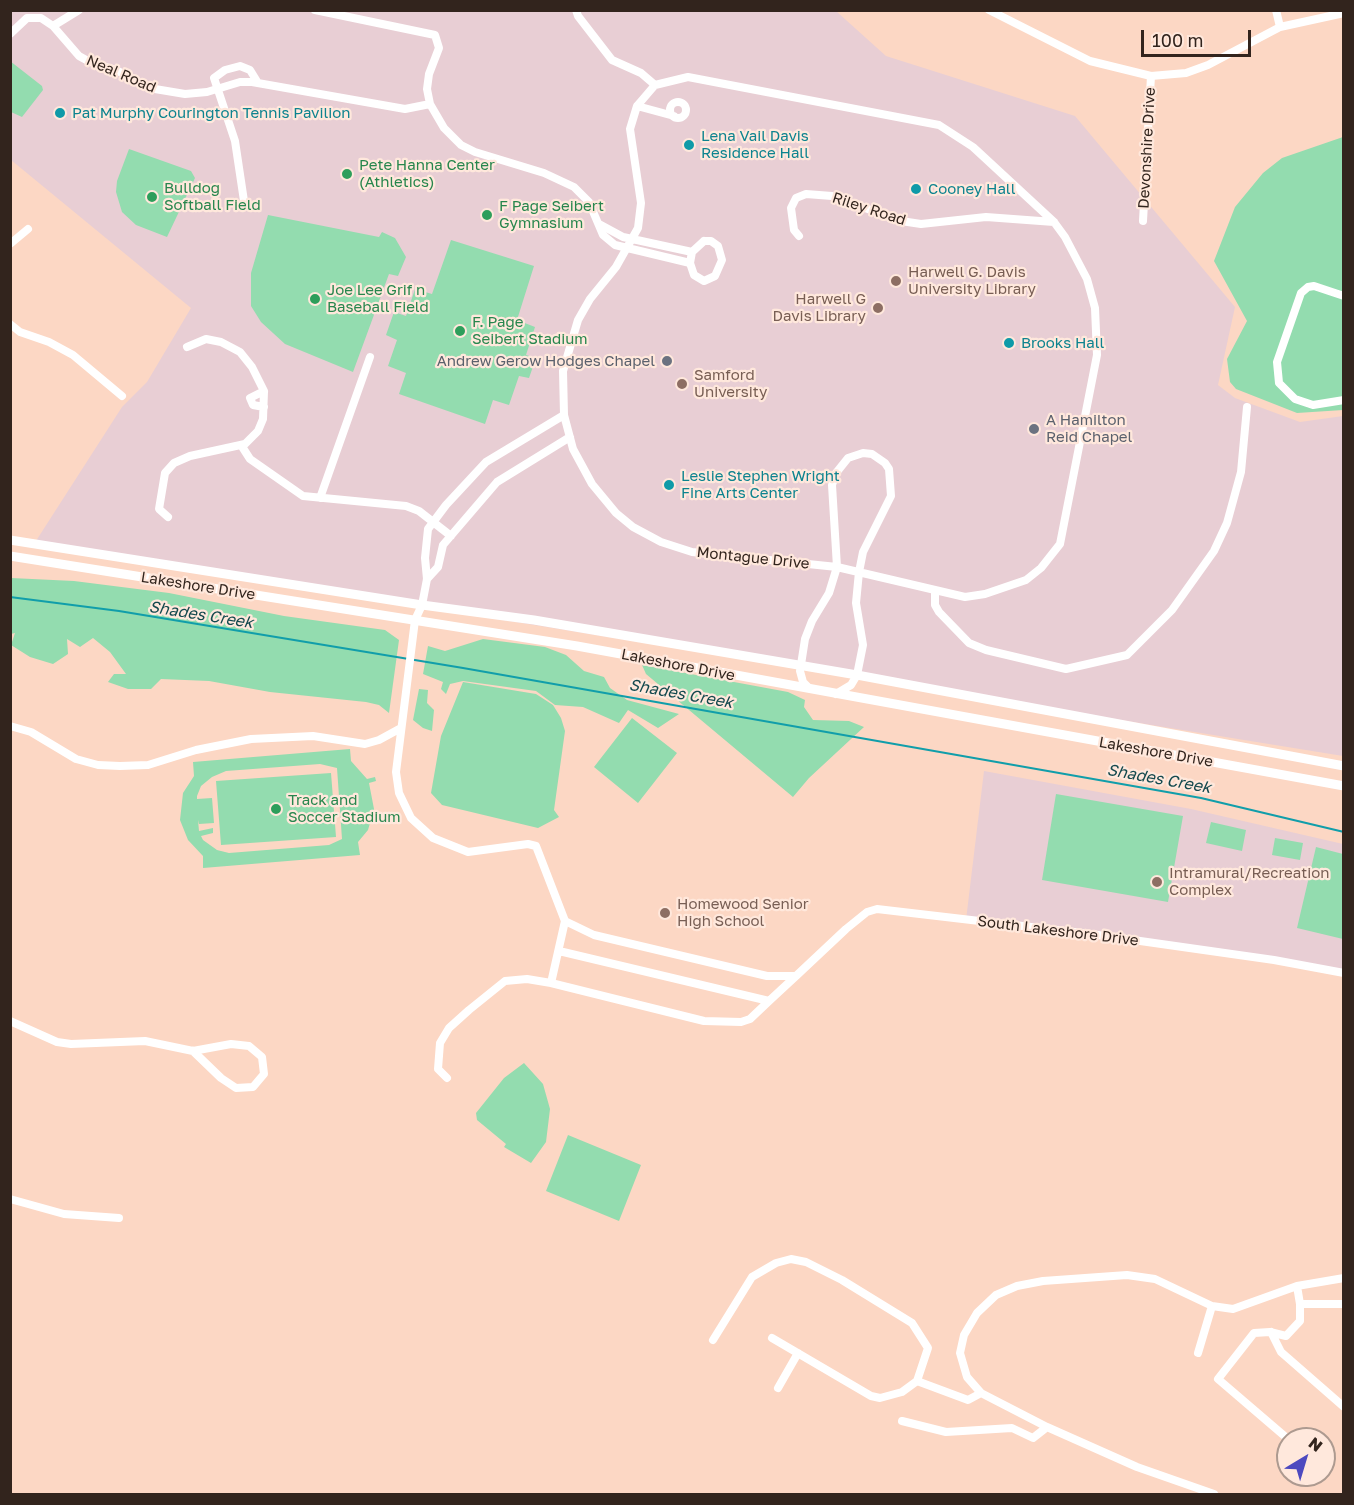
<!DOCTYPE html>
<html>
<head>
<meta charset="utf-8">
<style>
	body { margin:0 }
	#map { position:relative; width:1354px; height:1505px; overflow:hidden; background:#fcd7c4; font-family:"Golos Text",sans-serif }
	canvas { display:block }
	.frame { position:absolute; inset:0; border:12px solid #32241d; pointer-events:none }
	.north { position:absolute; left:1276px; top:1427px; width:60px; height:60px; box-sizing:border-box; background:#ffe8dc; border:2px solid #ad9a90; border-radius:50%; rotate:38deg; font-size:16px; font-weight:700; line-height:24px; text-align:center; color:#32241d }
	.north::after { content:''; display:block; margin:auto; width:21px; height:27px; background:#4d49bf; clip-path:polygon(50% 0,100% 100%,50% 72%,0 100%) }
	.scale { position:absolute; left:1141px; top:30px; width:110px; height:27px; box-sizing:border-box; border:3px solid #32241d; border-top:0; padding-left:8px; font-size:18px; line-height:21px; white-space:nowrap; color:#32241d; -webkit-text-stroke:4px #ffe8dc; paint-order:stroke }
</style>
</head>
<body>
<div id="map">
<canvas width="1354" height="1505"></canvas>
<div class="frame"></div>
<div class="north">N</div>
<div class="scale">100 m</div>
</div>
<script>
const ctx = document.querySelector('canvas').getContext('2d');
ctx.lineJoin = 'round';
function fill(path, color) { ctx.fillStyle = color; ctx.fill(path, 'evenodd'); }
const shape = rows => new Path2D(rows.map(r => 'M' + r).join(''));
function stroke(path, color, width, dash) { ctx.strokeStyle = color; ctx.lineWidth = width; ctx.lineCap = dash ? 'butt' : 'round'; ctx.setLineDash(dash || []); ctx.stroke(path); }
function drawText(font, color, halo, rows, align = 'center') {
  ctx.font = font + ' "Golos Text",sans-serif'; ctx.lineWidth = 4.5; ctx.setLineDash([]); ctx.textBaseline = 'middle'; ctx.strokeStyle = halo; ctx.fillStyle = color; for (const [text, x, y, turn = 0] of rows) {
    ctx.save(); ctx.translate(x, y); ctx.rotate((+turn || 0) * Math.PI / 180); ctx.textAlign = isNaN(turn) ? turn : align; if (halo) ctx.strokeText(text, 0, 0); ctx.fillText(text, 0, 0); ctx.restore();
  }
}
fill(shape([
	[10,11,836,11,886,56,1075,116,1235,307,1218,385,1235,398,1300,422,1343,416,1343,756,34,544,122,407,147,382,191,308,11,160],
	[984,771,1191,809,1343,844,1343,974,1304,966,966,920]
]), '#e8ced4');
fill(shape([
	[10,61,42,86,43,90,22,117,11,112],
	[1343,137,1343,410,1297,413,1236,389,1230,382,1227,359,1247,321,1214,261,1235,207,1263,173,1282,158],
	[129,149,191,171,195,178,167,237,136,225,122,212,116,192,117,181],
	[268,215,379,237,382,232,395,238,406,257,398,276,389,274,353,372,285,344,261,322,251,306,251,273],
	[451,240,534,266,517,320,535,327,526,355,536,358,529,378,519,376,509,405,493,400,485,424,399,394,406,373,388,366,397,340,386,335,394,312,406,316,415,289,432,294],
	[11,578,74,581,169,593,284,616,385,630,399,640,389,713,379,705,366,702,270,692,209,681,161,679,151,689,128,689,108,682,114,674,126,674,110,652,93,638,80,647,67,639,68,654,53,664,30,657,11,645,15,633,11,634],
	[483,639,545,647,566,655,584,671,604,677,610,688,627,700,679,714,658,728,628,710,619,723,583,707,555,705,536,691,463,681,450,684,446,694,441,689,443,682,423,674,428,646,445,651],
	[642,665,788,692,805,700,804,707,813,720,849,721,864,727,809,778,793,797,646,674],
	[463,682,536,694,553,705,561,718,565,731,554,810,559,817,538,828,442,805,431,793,441,736],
	[419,689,428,690,427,703,434,710,432,731,423,728,413,720],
	[632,718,677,753,638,803,594,767],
	[350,749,351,761,367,779,375,777,376,781,369,783,374,809,368,830,358,842,360,855,203,868,203,856,188,840,180,820,183,793,194,776,193,762],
	[320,764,337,768,342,839,329,845,229,853,217,850,203,840,201,836,213,833,213,828,199,831,198,820,199,824,214,823,212,798,197,799,197,796,201,786,212,777,226,771],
	[331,773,336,837,221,845,216,781],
	[1056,794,1183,816,1168,902,1042,880],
	[1211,822,1246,830,1242,851,1206,843],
	[1275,838,1303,843,1300,860,1272,855],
	[1316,847,1343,854,1343,939,1297,928],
	[524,1063,543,1084,550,1109,546,1142,531,1163,504,1147,506,1144,477,1120,476,1113,504,1078],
	[568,1135,641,1165,619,1221,546,1191]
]), '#93dcaf');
stroke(shape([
	[10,597,119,611,463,668,1201,798,1344,832]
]), '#119eaa', 2);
stroke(shape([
	[315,10,435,35,439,48,429,74,427,89,430,104,444,128,461,145,475,152,544,173,574,187,589,202,603,235,615,245,690,263],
	[576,10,578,16,612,60,641,73,655,85],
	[989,10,1090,61,1151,76,1186,73,1208,65,1280,27,1344,13],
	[1276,10,1280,27],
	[53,26,79,10],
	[10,34,27,18,41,18,53,26,79,56,88,61,118,71,149,88,185,94,207,92,240,82,252,82,405,109,430,104],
	[688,77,939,125,973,147,1054,222,1065,237,1087,279,1095,308,1097,355,1060,544,1041,568,1026,580,985,594,965,597,837,567,692,552,661,542,633,527,616,513,592,484,573,449,564,415,563,371,578,320,590,299,616,267,638,228,641,203,630,129,637,106,655,85,688,77],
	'670 110a8 8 0 1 1 16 0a8 8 0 1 1-16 0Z',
	[637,106,674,116],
	[244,201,235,141,214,78,225,70,240,66,250,70,258,83],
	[1143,221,1151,76],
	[599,224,623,237,692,252],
	[799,236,794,230,791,208,796,198,806,194,832,196,901,221,921,224,986,217,1054,222],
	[704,241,711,241,718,246,722,260,715,276,704,281,694,275,690,263,692,252,704,241],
	[10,244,28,229],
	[1344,296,1314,286,1308,287,1301,293,1277,362,1279,383,1295,399,1313,405,1344,400],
	[10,324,20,332,49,342,73,355,122,396],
	[264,391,250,398,253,405,264,407],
	[564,415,486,462,446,505,428,529,425,558,427,579,422,605,415,620,396,772,399,793,411,818,433,838,468,852,528,844,536,846,565,921,594,935,767,976,796,976,846,929,867,912,877,909,1091,934,1274,960,1344,973],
	[241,445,250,459,303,496,406,506,419,511,451,536],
	[320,498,370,357],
	[168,517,159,509,165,473,174,463,190,456,245,444,258,431,263,419,264,391,252,367,240,352,221,342,206,339,187,347],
	[427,579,438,567,443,545,497,482,570,437],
	[935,591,935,605,939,612,969,643,986,650,1066,669,1127,655,1172,610,1214,551,1227,523,1241,472,1247,407],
	[809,688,803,682,800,671,805,639,812,621,829,593,837,567,832,485,836,473,848,458,863,453,872,454,885,463,889,469,891,496,863,552,859,572,856,603,863,645,857,675,851,685,836,694],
	[10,726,31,732,76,759,98,765,120,766,148,765,196,750,251,739,313,736,365,744,379,740,401,728],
	[565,921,551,983,704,1021,741,1022,750,1019,769,1001],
	[559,951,769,1001,796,976],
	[10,1021,57,1042,71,1044,145,1041,193,1051,231,1044,249,1046,262,1057,264,1074,253,1087,236,1088,221,1078,193,1051],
	[447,1078,438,1069,440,1043,449,1028,469,1010,505,981,527,979,551,983],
	[10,1199,64,1214,119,1218],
	[1297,1286,1300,1304,1344,1304],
	[1271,1332,1281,1352,1344,1407],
	[772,1338,871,1396,880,1398,902,1392,917,1381,968,1400,981,1393],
	[713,1340,752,1277,776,1263,791,1259,806,1262,842,1280,912,1323,928,1348,917,1381],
	[1198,1353,1212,1306],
	[778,1388,798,1353],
	[902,1421,946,1432,1012,1428,1033,1438,1047,1427],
	[1288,1439,1218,1379,1254,1333,1270,1332,1286,1336,1300,1321,1300,1304],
	[1214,1494,1137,1467,1047,1427,981,1393,967,1377,960,1353,964,1335,977,1313,996,1295,1017,1286,1043,1281,1127,1275,1155,1279,1212,1306,1233,1309,1297,1286,1344,1278]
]), '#fff', 8);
stroke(shape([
	[10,540,422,605,534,620,857,675,1344,766],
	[10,556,577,646,1344,786]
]), '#fff', 9);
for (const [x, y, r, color] of [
	[60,113,6,"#0f9aa8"],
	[689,145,6,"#0f9aa8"],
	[347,174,6,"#2e9e5b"],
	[916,189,6,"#0f9aa8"],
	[152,197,6,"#2e9e5b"],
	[487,215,6,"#2e9e5b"],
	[896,281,6,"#8d6e63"],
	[315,299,6,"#2e9e5b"],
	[878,308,6,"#8d6e63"],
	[460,331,6,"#2e9e5b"],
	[1009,343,6,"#0f9aa8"],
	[667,361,6,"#6b7280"],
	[682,384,6,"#8d6e63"],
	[1034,429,6,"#6b7280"],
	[669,485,6,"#0f9aa8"],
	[276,809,6,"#2e9e5b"],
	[1157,882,6,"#8d6e63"],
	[665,913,6,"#8d6e63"]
]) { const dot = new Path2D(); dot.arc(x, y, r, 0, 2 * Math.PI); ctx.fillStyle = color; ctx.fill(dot); stroke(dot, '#ffe8dc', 2); }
drawText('15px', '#32241d', '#ffe8dc', [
	["Neal Road",121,74,23],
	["Devonshire Drive",1147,148,-87],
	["Riley Road",869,209,18],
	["Montague Drive",753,558,6],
	["Lakeshore Drive",198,586,9],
	["Lakeshore Drive",678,665,11],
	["Lakeshore Drive",1156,752,10],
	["South Lakeshore Drive",1058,931,7]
]);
drawText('15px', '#0d838f', '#ffe8dc', [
	["Pat Murphy Courington Tennis Pavilion",72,113],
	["Lena Vail Davis",701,136],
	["Residence Hall",701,153],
	["Cooney Hall",928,189],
	["Brooks Hall",1021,343],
	["Leslie Stephen Wright",681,476],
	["Fine Arts Center",681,493]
], 'left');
drawText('15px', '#27864d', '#ffe8dc', [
	["Pete Hanna Center",359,165],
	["(Athletics)",359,182],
	["Bulldog",164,188],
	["Softball Field",164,205],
	["F Page Seibert",499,206],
	["Gymnasium",499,223],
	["Joe Lee Grif n",327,290],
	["Baseball Field",327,307],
	["F. Page",472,322],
	["Seibert Stadium",472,339],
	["Track and",288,800],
	["Soccer Stadium",288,817]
], 'left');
drawText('15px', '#785e54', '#ffe8dc', [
	["Harwell G. Davis",908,272],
	["University Library",908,289],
	["Harwell G",866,299,"right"],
	["Davis Library",866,316,"right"],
	["Samford",694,375],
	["University",694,392],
	["Intramural/Recreation",1169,873],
	["Complex",1169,890],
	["Homewood Senior",677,904],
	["High School",677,921]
], 'left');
drawText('15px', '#5b616d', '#ffe8dc', [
	["Andrew Gerow Hodges Chapel",655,361],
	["A Hamilton",1046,420,"left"],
	["Reid Chapel",1046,437,"left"]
], 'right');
drawText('italic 16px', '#14494e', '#ffe8dc', [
	["Shades Creek",201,615,9],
	["Shades Creek",681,694,10],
	["Shades Creek",1159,779,10]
]);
</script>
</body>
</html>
